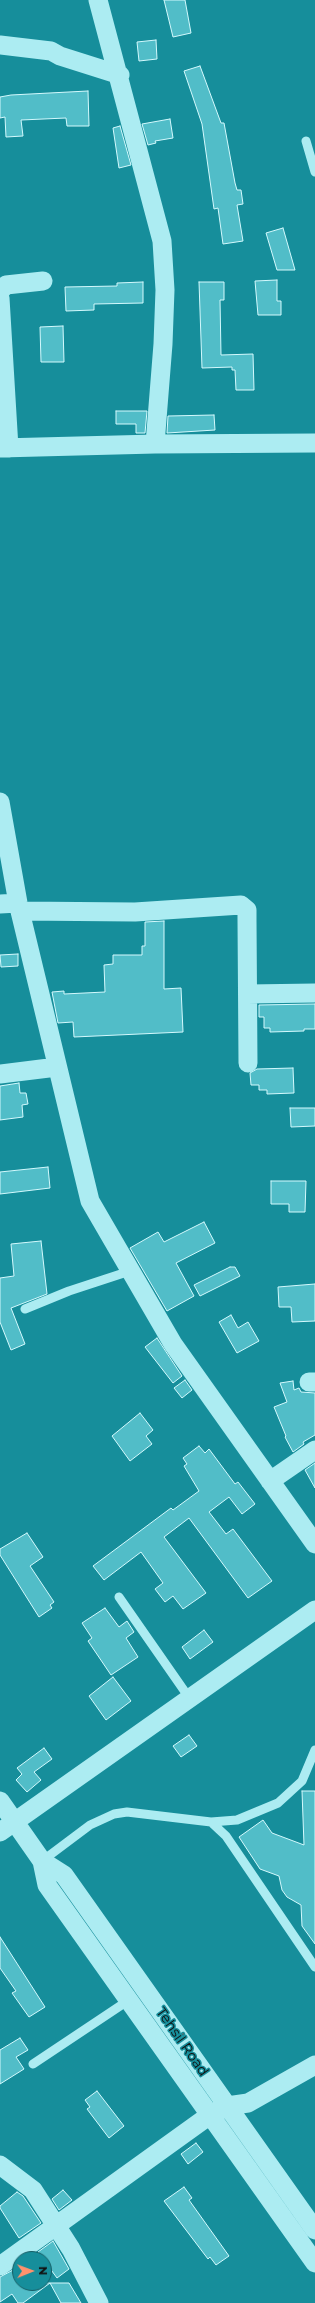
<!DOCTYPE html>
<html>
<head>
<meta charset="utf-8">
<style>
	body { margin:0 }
	#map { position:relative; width:315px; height:2303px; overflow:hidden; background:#168e9b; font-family:Montserrat,sans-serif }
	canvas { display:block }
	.north { position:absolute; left:12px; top:2251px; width:40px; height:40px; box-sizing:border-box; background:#168e9b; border:1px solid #145c64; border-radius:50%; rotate:89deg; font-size:11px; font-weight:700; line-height:16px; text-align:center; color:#111 }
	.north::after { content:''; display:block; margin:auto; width:14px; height:18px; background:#ff926d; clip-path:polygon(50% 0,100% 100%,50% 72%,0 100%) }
</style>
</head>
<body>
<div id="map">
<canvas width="315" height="2303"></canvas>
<div class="north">N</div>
</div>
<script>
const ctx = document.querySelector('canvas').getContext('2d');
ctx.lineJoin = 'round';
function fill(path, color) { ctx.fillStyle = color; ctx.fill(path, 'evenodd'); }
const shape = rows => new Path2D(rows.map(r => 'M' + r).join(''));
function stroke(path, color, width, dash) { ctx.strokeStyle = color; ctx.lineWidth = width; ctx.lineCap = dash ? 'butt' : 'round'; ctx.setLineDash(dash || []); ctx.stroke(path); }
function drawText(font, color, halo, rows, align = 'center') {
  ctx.font = font + ' Montserrat,sans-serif'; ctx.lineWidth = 3; ctx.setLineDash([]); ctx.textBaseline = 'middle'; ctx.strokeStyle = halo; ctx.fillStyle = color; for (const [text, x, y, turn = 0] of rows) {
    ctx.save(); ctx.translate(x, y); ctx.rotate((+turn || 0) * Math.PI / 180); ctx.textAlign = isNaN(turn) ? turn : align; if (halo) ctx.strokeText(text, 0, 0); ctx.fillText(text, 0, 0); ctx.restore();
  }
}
const building = shape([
	[164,0,185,0,191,33,173,37,164,0],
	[156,40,157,59,139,61,137,42,156,40],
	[200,66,221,123,224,123,235,183,237,190,241,190,243,204,237,205,243,241,223,244,218,208,214,209,202,124,184,71,200,66],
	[88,91,89,126,67,126,66,118,21,120,23,136,6,137,5,117,0,118,0,97,11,95,88,91],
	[170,119,173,138,155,141,156,143,148,145,142,124,170,119],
	[120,126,131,165,119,168,113,128,120,126],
	[283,228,295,270,277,270,266,233,283,228],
	[277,280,277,301,281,301,281,315,258,315,255,281,277,280],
	[143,282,143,303,94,304,94,310,66,311,65,287,117,286,117,283,143,282],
	[199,282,224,282,224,300,220,300,221,355,253,354,254,390,236,390,235,370,232,370,232,367,202,368,199,282],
	[63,326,64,362,41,362,40,327,63,326],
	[116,411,147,411,145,433,136,433,136,424,116,424,116,411],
	[214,415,215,430,167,433,168,416,214,415],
	[164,921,164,989,181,988,183,1032,74,1037,73,1022,58,1023,52,992,64,991,64,994,105,992,104,965,113,964,113,955,142,955,142,946,145,946,145,922,164,921],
	[18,954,18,966,1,967,0,955,18,954],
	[315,1004,315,1029,304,1029,304,1031,270,1032,270,1028,264,1028,264,1017,259,1017,259,1005,315,1004],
	[293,1068,294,1093,267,1094,267,1090,259,1090,259,1085,251,1085,250,1073,257,1069,293,1068],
	[19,1083,20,1093,26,1093,28,1104,22,1105,23,1117,0,1120,0,1086,19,1083],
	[290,1108,315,1108,315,1126,291,1127,290,1108],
	[48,1167,50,1188,0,1194,0,1172,48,1167],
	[271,1181,306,1181,305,1212,289,1212,289,1204,271,1204,271,1181],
	[204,1222,215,1243,176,1263,194,1296,167,1311,130,1248,158,1232,164,1242,204,1222],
	[41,1241,47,1294,11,1308,25,1344,11,1350,0,1322,0,1278,14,1276,11,1244,41,1241],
	[230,1267,235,1267,240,1276,200,1296,194,1285,230,1267],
	[315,1284,315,1321,292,1322,291,1307,279,1307,278,1287,315,1284],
	[231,1315,238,1328,248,1322,259,1341,237,1353,219,1322,231,1315],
	[157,1338,182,1376,173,1383,145,1347,157,1338],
	[185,1380,192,1390,182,1398,174,1388,185,1380],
	[293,1381,294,1390,299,1388,301,1392,315,1393,315,1435,303,1442,304,1444,293,1452,285,1437,286,1436,274,1407,287,1402,280,1383,293,1381],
	[140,1413,153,1430,146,1436,152,1444,130,1461,112,1436,140,1413],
	[199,1446,205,1453,209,1449,235,1484,238,1482,255,1504,242,1514,229,1497,209,1512,226,1534,233,1529,272,1581,248,1598,189,1518,164,1537,206,1593,183,1609,173,1596,165,1602,155,1589,163,1583,141,1552,104,1580,93,1566,171,1508,173,1510,199,1491,184,1466,187,1464,183,1458,199,1446],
	[315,1463,315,1488,305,1470,315,1463],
	[27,1533,43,1557,30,1566,54,1602,50,1605,52,1608,39,1617,0,1555,0,1549,27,1533],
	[105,1608,119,1627,127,1621,134,1632,126,1638,138,1657,111,1675,88,1641,92,1638,82,1623,105,1608],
	[204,1630,213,1642,190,1659,182,1647,204,1630],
	[113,1677,131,1701,106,1720,89,1696,113,1677],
	[189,1735,197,1746,181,1757,173,1746,189,1735],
	[44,1748,52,1759,34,1772,41,1780,27,1792,16,1780,22,1774,17,1768,44,1748],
	[302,1791,315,1791,315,1944,302,1926,301,1905,287,1897,282,1890,279,1876,260,1869,239,1837,263,1820,272,1833,304,1845,302,1791],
	[0,1937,45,2007,29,2017,12,1993,16,1991,0,1968,0,1937],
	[20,2038,28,2050,16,2057,24,2069,0,2084,0,2050,20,2038],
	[97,2091,124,2126,109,2138,87,2109,90,2107,85,2100,97,2091],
	[196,2143,203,2152,188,2164,181,2154,196,2143],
	[184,2187,192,2198,189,2200,229,2256,216,2265,210,2257,208,2259,164,2201,184,2187],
	[63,2190,72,2200,59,2210,52,2199,63,2190],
	[17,2192,23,2196,41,2223,19,2238,0,2208,0,2206,17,2192],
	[53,2241,69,2269,57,2278,38,2252,53,2241],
	[13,2270,20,2283,69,2283,81,2303,61,2303,50,2283,23,2303,18,2303,12,2294,0,2302,0,2277,13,2270]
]);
fill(building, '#51bdc8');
stroke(building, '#d4f9fd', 1);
stroke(shape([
	[306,141,315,172],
	[25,1309,69,1291,130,1271],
	[119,1597,190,1699],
	[211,1822,226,1836,315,1967],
	[42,1861,90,1825,114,1814,127,1812,211,1822,237,1820,278,1803,302,1781,315,1750],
	[33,2064,129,2000]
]), '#acecf2', 9);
stroke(shape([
	[98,0,162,241,165,290,163,344,155,444],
	[0,45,51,51,60,56,120,75],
	[0,291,6,285,43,281],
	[0,298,9,448],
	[0,448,155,444,315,443],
	[0,802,18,903,90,1201,173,1344,315,1544],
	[0,904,18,903],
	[20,911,135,912,241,905,247,910,247,920,248,1063],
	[248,994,315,993],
	[0,1074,57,1067],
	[309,1382,315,1382],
	[270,1481,315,1450],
	[0,1801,42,1861,47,1885,315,2263],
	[0,1832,315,1610],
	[42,1861,64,1875,315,2230],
	[0,2165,33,2190,71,2249,99,2303],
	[0,2266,210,2115,227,2106,248,2103,315,2065]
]), '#acecf2', 19);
drawText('14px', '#111', '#168e9b', [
	["Tehsil Road",182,2042,55]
]);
</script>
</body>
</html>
